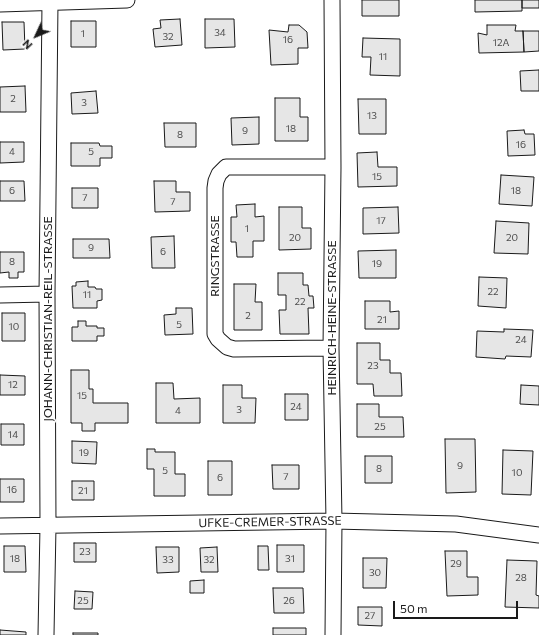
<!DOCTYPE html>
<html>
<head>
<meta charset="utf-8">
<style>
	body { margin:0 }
	#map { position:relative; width:539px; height:635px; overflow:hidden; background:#fff; font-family:Commissioner,sans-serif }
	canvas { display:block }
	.north { position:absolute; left:16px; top:16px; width:40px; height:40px; -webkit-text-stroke:3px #fff; paint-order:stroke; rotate:226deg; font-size:11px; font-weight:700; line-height:16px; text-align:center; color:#1a1a1a }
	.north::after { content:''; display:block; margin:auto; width:14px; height:18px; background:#1a1a1a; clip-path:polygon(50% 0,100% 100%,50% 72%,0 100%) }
	.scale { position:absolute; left:393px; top:601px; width:125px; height:18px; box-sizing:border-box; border:2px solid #1a1a1a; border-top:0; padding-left:5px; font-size:12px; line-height:14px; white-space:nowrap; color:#1a1a1a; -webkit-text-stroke:3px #fff; paint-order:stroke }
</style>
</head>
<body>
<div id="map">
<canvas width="539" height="635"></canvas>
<div class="north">N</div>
<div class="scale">50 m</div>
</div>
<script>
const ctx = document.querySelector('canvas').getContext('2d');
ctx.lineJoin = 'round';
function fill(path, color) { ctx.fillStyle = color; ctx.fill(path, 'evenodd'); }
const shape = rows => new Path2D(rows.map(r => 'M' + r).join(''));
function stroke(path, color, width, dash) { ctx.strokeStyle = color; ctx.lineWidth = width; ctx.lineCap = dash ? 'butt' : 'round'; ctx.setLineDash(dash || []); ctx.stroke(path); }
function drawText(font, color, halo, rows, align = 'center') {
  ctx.font = font + ' Commissioner,sans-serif'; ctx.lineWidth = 3; ctx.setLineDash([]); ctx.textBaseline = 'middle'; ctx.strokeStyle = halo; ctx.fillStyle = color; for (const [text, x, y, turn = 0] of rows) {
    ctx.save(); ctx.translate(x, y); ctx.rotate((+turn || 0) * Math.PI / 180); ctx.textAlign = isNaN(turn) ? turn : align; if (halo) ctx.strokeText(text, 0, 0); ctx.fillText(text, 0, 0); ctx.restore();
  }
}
const building = shape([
	[362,0,399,0,399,16,362,16,362,0],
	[475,0,522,0,522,11,475,12,475,0],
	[522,0,539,0,539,8,522,8,522,0],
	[180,19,182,45,155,47,153,29,161,28,160,20,180,19],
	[205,19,234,19,235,47,205,48,205,19],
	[71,21,96,21,96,47,71,47,71,21],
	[2,22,24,22,25,49,3,50,2,22],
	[289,25,299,25,307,32,308,48,298,48,298,64,271,65,269,30,288,32,289,25],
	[487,25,516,25,515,31,523,31,524,52,479,53,478,33,487,35,487,25],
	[523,31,539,31,539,51,524,52,523,31],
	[363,38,400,39,400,76,370,75,371,57,362,57,363,38],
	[539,70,539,91,521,91,520,71,539,70],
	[25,86,26,112,0,112,0,87,25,86],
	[96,91,98,113,72,114,71,93,96,91],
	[275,98,300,98,300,117,308,117,308,141,275,141,275,98],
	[358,99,386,99,386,134,359,134,358,99],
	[259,117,259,144,232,145,231,118,259,117],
	[164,123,196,123,196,147,165,147,164,123],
	[524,130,525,134,534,134,535,155,508,156,507,131,524,130],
	[0,142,24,142,24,162,0,163,0,142],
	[71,143,99,143,100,146,112,146,112,158,100,158,100,166,71,166,71,143],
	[377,152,378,167,397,167,397,186,358,187,357,153,377,152],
	[501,175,534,177,532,206,499,204,501,175],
	[0,181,24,181,25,201,0,201,0,181],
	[154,181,176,181,176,192,190,192,190,211,155,212,154,181],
	[72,188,98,188,98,208,72,208,72,188],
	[255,204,255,217,264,216,264,241,253,241,253,257,237,257,236,242,231,242,231,217,237,217,236,205,255,204],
	[279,207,302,207,302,228,311,228,311,249,279,250,279,207],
	[398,207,399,233,363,234,363,208,398,207],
	[496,221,529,223,528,254,494,253,496,221],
	[174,236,175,268,152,268,151,237,174,236],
	[73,239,109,239,110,258,73,258,73,239],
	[396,250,396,278,359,278,358,251,396,250],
	[0,252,24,252,24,272,18,272,18,278,9,278,9,272,0,273,0,252],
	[278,273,303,273,303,285,308,285,309,296,313,296,314,308,308,308,309,334,280,334,279,310,286,310,286,295,278,295,278,273],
	[479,277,507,278,506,308,478,306,479,277],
	[88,281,88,287,95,287,96,289,102,289,102,300,97,301,97,308,73,308,72,286,76,286,76,282,88,281],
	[234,284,256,284,255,302,262,302,262,330,234,330,234,284],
	[365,301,390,301,390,312,399,311,399,329,365,329,365,301],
	[176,308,192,308,193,334,165,335,164,315,176,314,176,308],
	[2,313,25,313,25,341,2,341,2,313],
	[78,321,86,321,86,326,97,326,97,328,104,328,104,336,97,336,97,341,72,341,72,327,78,327,78,321],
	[504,329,533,330,531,357,506,356,505,359,476,357,477,331,504,332,504,329],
	[357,343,380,343,380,360,390,360,390,373,401,373,402,396,374,396,373,384,357,384,357,343],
	[71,370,89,370,89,389,93,389,93,403,128,403,128,423,95,423,95,431,82,431,82,423,71,423,71,370],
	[0,375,25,376,25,395,0,395,0,375],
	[156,383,173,383,174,399,200,398,200,423,156,423,156,383],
	[223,385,242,385,242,398,256,398,255,423,223,423,223,385],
	[521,385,539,386,539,405,520,404,521,385],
	[285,394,308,394,308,420,285,420,285,394],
	[357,404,379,404,379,417,403,417,404,437,357,437,357,404],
	[1,424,24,424,24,445,1,445,1,424],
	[445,439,475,439,476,492,446,493,445,439],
	[72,441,97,442,96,464,72,463,72,441],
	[147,449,155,449,155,452,175,452,175,474,185,474,185,496,154,496,154,469,147,469,147,449],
	[503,450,533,451,531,495,502,494,503,450],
	[365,456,392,456,392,483,365,483,365,456],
	[208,461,232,461,232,495,208,495,208,461],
	[272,465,299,465,299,489,273,489,272,465],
	[0,479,24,479,24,502,0,502,0,479],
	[72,481,94,481,94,500,72,500,72,481],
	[74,543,96,543,96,562,74,562,74,543],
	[277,545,304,545,304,572,277,572,277,545],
	[4,546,25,546,26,572,4,572,4,546],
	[258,546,268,546,269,570,258,570,258,546],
	[156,547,179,547,179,572,157,573,156,547],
	[217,547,218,572,201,572,200,548,217,547],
	[445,551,467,551,467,577,478,577,478,595,447,596,445,551],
	[363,558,387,558,386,588,363,588,363,558],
	[507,560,537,561,536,595,539,596,539,608,505,607,507,560],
	[204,580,204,593,190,593,190,581,204,580],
	[273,588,303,588,304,613,274,613,273,588],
	[75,591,93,592,92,609,74,609,75,591],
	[358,607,382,607,382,626,358,625,358,607],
	[273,628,306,628,306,635,273,635,273,628],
	[0,630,26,632,26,635,0,635,0,630],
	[73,633,98,633,98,635,73,635,73,633]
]);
fill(building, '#e6e6e6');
stroke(building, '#1a1a1a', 1);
const street = shape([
	[332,0,333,167,331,348,334,521,333,635],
	[0,4,127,0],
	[0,295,47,294],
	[331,348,234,349,227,347,218,339,215,334,215,188,216,181,219,174,226,167,333,167],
	[0,526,334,521,456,524,539,535],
	[46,635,48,526,47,294,50,2]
]);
stroke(street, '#1a1a1a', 17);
stroke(street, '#fff', 15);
drawText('10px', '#4d4d4d', null, [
	["34",220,33],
	["1",83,34],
	["32",168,37],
	["16",288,40],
	["12A",501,43],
	["11",383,57],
	["2",13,99],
	["3",84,103],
	["13",372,116],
	["18",291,129],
	["9",245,131],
	["8",180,135],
	["16",521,145],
	["4",12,152],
	["5",91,152],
	["15",377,177],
	["6",12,191],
	["18",516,191],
	["7",85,198],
	["7",173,202],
	["17",381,221],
	["1",247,229],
	["20",295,238],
	["20",512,238],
	["9",91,248],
	["6",163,252],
	["8",12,262],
	["19",377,264],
	["22",493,292],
	["11",87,295],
	["22",300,302],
	["2",248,316],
	["21",382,320],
	["5",179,325],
	["10",14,327],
	["24",521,340],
	["23",373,366],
	["12",13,385],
	["15",82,396],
	["24",296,407],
	["3",239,410],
	["4",178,411],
	["25",380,427],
	["14",13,435],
	["19",84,453],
	["9",460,466],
	["8",379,469],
	["5",165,471],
	["10",517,473],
	["7",286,477],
	["6",220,478],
	["16",12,490],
	["21",83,491],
	["23",85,552],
	["18",15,559],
	["31",290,559],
	["33",168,560],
	["32",209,560],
	["29",456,564],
	["30",375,573],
	["28",521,578],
	["25",83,601],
	["26",289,601],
	["27",370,616]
]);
drawText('12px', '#1a1a1a', '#fff', [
	["RINGSTRASSE",215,256,-90],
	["HEINRICH-HEINE-STRASSE",332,318,-90],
	["JOHANN-CHRISTIAN-REIL-STRASSE",48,319,-90],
	["UFKE-CREMER-STRASSE",270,522,-1]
]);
</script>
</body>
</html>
